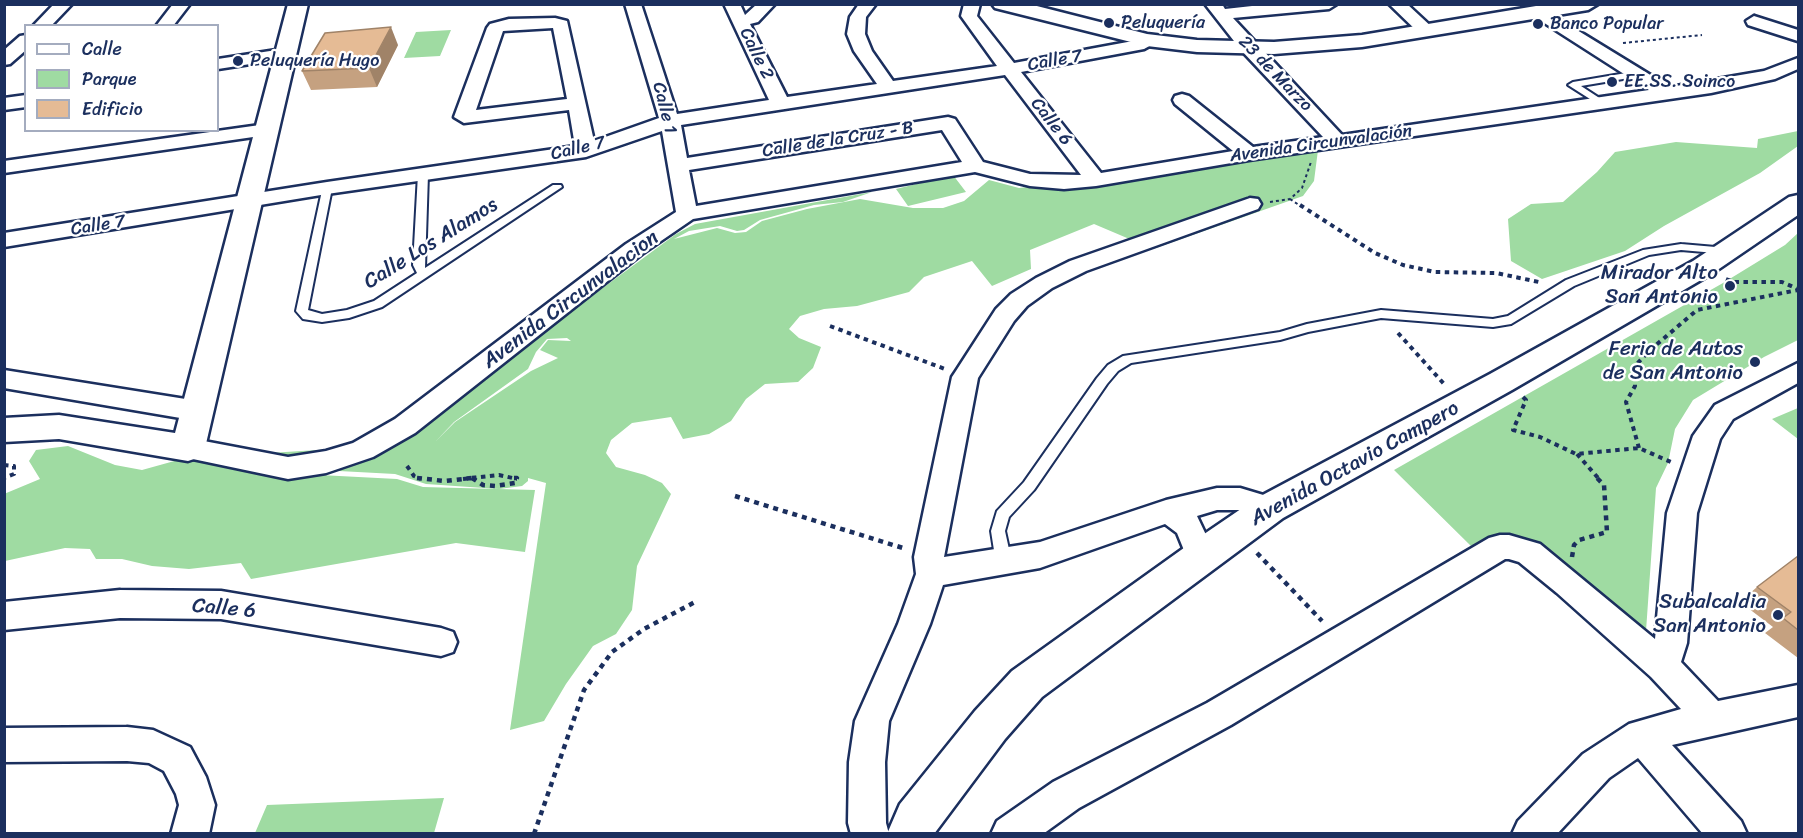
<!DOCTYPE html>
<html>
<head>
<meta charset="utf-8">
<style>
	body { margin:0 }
	#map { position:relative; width:1803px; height:838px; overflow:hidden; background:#fff; font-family:Sriracha,sans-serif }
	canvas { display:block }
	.frame { position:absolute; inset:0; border:6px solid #1b2f5e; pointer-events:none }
	.legend { position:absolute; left:24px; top:24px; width:195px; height:108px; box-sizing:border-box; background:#fff; border:2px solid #a4acbf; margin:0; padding:8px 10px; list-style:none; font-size:18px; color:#1b2f5e }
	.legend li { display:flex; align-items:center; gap:12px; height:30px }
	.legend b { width:30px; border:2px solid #a4acbf }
</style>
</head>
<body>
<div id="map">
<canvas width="1803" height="838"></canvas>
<div class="frame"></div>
<ul class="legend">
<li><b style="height:8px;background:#fff"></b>Calle</li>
<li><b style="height:16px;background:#9fdba2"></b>Parque</li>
<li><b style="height:16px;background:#e5bb95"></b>Edificio</li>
</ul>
</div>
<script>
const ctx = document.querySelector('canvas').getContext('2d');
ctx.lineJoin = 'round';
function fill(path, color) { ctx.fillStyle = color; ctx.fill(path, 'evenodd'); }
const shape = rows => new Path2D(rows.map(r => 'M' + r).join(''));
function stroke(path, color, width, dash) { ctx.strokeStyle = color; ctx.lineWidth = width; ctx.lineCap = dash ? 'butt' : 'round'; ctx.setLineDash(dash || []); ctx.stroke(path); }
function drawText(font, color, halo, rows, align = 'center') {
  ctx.font = font + ' Sriracha,sans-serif'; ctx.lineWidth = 4.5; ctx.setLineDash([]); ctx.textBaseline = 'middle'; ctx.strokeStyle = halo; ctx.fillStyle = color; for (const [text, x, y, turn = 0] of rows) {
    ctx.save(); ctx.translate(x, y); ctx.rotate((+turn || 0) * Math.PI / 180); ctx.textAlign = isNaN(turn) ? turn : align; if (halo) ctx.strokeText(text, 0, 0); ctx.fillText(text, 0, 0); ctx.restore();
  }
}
fill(shape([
	[451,30,440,56,404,58,416,32],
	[1798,131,1798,146,1760,173,1664,226,1625,251,1542,279,1511,261,1508,219,1531,204,1563,202,1597,172,1615,152,1676,142,1757,148,1758,139],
	[1318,150,1314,181,1303,196,1153,249,1094,224,1030,250,1031,269,992,286,972,261,924,277,909,292,857,306,824,309,800,316,789,329,799,338,821,347,813,368,798,382,765,384,746,399,731,421,709,434,683,439,671,417,632,423,611,440,606,453,616,467,645,475,662,483,671,494,637,566,632,610,616,634,593,646,566,684,544,721,510,730,546,483,528,478,528,481,522,486,499,489,426,484,395,474,264,467,222,456,365,447,467,388,676,234,695,224,872,192,843,202,814,205,760,220,744,230,737,231,720,226,689,231,674,239,717,228,735,233,746,232,762,221,807,209,860,199,913,208,943,208,964,201,989,180,1019,188,1158,173],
	[567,338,571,341,548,340,540,350,558,358,531,371,455,422,435,442,454,422,528,369,536,352,547,339],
	[953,175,966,192,908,206,896,189],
	[1798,233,1798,340,1764,357,1693,400,1675,429,1668,463,1656,488,1646,631,1643,633,1501,541,1483,540,1471,546,1394,470,1723,283,1785,245],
	[1798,408,1798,439,1772,419],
	[68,446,115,465,142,470,196,455,262,472,397,479,423,487,535,490,525,552,456,543,251,579,241,563,189,569,152,566,122,559,96,559,90,549,65,548,5,561,4,494,40,479,29,461,36,450],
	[444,798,434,833,255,833,267,805]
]), '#9fdba2');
const service = shape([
	[1638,71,1643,74,1641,76,1581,86,1604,101,1606,103,1601,106,1568,85,1573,82,1638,71],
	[423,171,428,174,425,268,553,185,561,185,562,187,382,307,349,318,322,322,303,319,296,311,323,186,327,185,332,188,308,310,322,314,347,310,374,301,417,273,413,265,418,174,423,171],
	[1681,244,1727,248,1733,251,1727,254,1681,250,1649,255,1574,286,1511,324,1493,327,1381,318,1308,332,1280,340,1131,363,1118,371,1107,384,1034,490,1009,517,1005,531,1012,563,1009,568,1004,569,999,568,996,563,991,531,997,511,1024,482,1097,378,1108,365,1123,356,1280,332,1307,324,1381,310,1493,319,1508,316,1566,280,1643,250,1681,244]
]);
const minor = shape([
	[54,4,72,4,51,26,33,26,54,4],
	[173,4,190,4,173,26,156,26,173,4],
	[625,4,641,4,677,114,769,100,724,4,740,4,745,15,757,4,775,4,758,22,750,24,787,97,877,84,854,51,847,34,850,17,859,4,876,4,866,17,865,34,872,51,893,81,997,66,961,16,964,4,980,4,977,16,1014,63,1133,41,1147,35,1153,36,1156,40,1153,44,1144,49,1021,72,1101,173,1233,151,1175,104,1173,100,1175,96,1182,94,1189,96,1253,147,1323,137,1241,50,1205,4,1222,4,1225,9,1270,4,1337,4,1329,9,1233,18,1342,135,1649,90,1535,17,1533,13,1535,9,1541,8,1670,87,1764,71,1798,58,1798,69,1775,79,1711,93,1249,160,1096,186,1064,189,1030,186,975,172,693,219,642,254,415,433,373,457,326,473,288,479,188,458,178,455,174,448,178,441,188,438,288,457,326,451,353,443,395,419,626,244,676,212,662,131,586,157,327,194,4,247,4,233,327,182,575,146,569,110,464,123,454,117,487,28,490,24,509,19,555,18,567,21,594,141,659,118,625,4],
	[553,28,567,99,476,110,503,31,553,28],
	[1005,75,1081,175,1030,174,983,162,955,119,948,117,687,158,681,125,1005,75],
	[942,130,962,162,696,206,689,170,942,130],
	[1389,4,1407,4,1435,30,1426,35,1420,34,1389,4],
	[1754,16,1798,30,1798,41,1748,25,1746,21,1754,16],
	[26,35,26,50,10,64,4,65,4,50,20,36,26,35],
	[283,49,289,50,292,54,289,58,218,69,218,59,283,49],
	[26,95,26,107,4,110,4,98,26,95],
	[267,124,277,130,274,134,4,173,4,161,267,124],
	[1250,198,1258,199,1261,204,1258,209,1086,271,1052,288,1027,306,1014,321,978,378,944,557,1040,542,1166,500,1217,488,1240,488,1280,500,1285,508,1280,516,1270,520,1240,510,1217,510,1197,516,1216,556,1212,565,1201,569,1190,565,1177,533,1165,524,1040,568,943,585,930,624,889,721,885,762,886,823,889,834,851,834,848,823,849,762,855,721,898,624,916,574,914,557,952,377,956,371,996,309,1011,294,1036,278,1070,261,1250,198],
	[1798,363,1798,383,1733,419,1720,439,1697,513,1687,643,1681,662,1718,701,1798,685,1798,717,1672,745,1741,821,1747,834,1703,834,1638,758,1609,778,1557,834,1512,834,1518,821,1583,754,1629,724,1681,709,1651,677,1557,593,1519,562,1509,559,1505,559,1231,725,1079,808,1043,834,991,834,997,821,1053,782,1207,703,1489,538,1500,535,1509,535,1540,544,1655,639,1667,513,1693,436,1715,405,1798,363],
	[4,370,198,401,207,404,211,411,207,418,198,421,4,388,4,370],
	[120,590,221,591,441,628,453,632,457,642,453,652,441,656,221,619,120,618,4,630,4,602,120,590],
	[127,727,153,730,190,747,206,777,215,805,209,834,171,834,179,805,176,794,164,771,149,763,127,761,4,762,4,728,127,727]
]);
const tertiary = shape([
	[288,4,308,4,205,448,200,457,188,461,59,439,4,442,4,418,59,415,175,433,288,4]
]);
const secondary = shape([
	[992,4,1029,4,1147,34,1197,40,1274,42,1362,35,1548,4,1598,4,1588,10,1362,47,1274,54,1197,52,1147,46,995,8,992,4],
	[1798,195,1798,215,1713,273,1512,390,1283,518,1042,697,1005,739,934,834,887,834,900,804,975,711,1012,671,1188,545,1257,498,1490,374,1693,261,1789,197,1798,195]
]);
stroke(service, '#1b2f5e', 4);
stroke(minor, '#1b2f5e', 5);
stroke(tertiary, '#1b2f5e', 5);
stroke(secondary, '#1b2f5e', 5);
stroke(shape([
	[1623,43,1702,35],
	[1290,199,1302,207],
	[1270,202,1290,199,1302,188,1311,162]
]), '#1b2f5e', 2, [3, 3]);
stroke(shape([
	[1300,205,1375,253,1403,265,1435,272,1496,273,1539,282],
	[1726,279,1734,282,1782,282,1798,289],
	[830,326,945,369],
	[1398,333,1445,385],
	[1523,397,1526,400,1513,430,1540,437,1576,454,1639,448,1673,463],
	[1639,448,1626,402,1635,386,1635,366,1649,351,1697,310,1798,290],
	[1577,454,1599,479],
	[4,465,14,466,14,474,4,478],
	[407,466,414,476,421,479],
	[472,478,499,475,517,479],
	[463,479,472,478]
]), '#1b2f5e', 4, [4.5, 4.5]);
stroke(shape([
	[417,478,445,481,472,478],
	[472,478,483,485,495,486,515,483,517,478,514,478],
	[472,478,476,478],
	[735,496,903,548],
	[1257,553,1322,621],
	[1572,557,1574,545,1579,540,1607,532,1604,485,1597,478],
	[534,834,584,690,612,652,644,629,695,602]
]), '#1b2f5e', 4.5, [5, 5]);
fill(service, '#fff');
fill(minor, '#fff');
fill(tertiary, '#fff');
fill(secondary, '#fff');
fill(shape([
	[398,45,377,87,311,90,302,71],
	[1798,556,1798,658,1765,633,1773,627,1740,602,1757,587]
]), '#c5a180');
fill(shape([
	[391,27,398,45,377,87,369,68]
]), '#a08368');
const building = shape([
	[391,27,369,68,302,71,325,33,391,27],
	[1798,556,1798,630,1783,618,1791,612,1757,587,1798,556]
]);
fill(building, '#e5bb95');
stroke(building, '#a08368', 1.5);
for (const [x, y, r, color] of [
	[1109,23,6,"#1b2f5e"],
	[1538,24,6,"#1b2f5e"],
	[238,61,6,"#1b2f5e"],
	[1612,82,6,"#1b2f5e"],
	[1730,286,6,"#1b2f5e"],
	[1755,362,6,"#1b2f5e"],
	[1778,615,6,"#1b2f5e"]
]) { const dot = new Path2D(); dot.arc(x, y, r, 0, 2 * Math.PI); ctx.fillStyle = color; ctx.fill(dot); stroke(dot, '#fff', 2); }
drawText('18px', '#1b2f5e', '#fff', [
	["Peluquería",1121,23],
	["Banco Popular",1550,24],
	["Peluquería Hugo",250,61],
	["EE.SS. Soinco",1624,82]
], 'left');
drawText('18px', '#1b2f5e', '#fff', [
	["Calle 2",756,54,64],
	["Calle 7",1055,61,-10],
	["23 de Marzo",1275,74,46],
	["Calle 1",664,108,76],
	["Calle 6",1051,122,52],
	["Calle de la Cruz - B",838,140,-9],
	["Avenida Circunvalación",1321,144,-8],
	["Calle 7",578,149,-13],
	["Calle 7",98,226,-9]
]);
drawText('21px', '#1b2f5e', '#fff', [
	["Calle Los Alamos",431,244,-32],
	["Avenida Circunvalacion",571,300,-37],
	["Avenida Octavio Campero",1355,464,-29],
	["Calle 6",224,609,5]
]);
drawText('21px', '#1b2f5e', '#fff', [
	["Mirador Alto",1718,274],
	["San Antonio",1718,298],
	["Feria de Autos",1743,350],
	["de San Antonio",1743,374],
	["Subalcaldia",1766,603],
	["San Antonio",1766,627]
], 'right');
</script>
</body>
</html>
